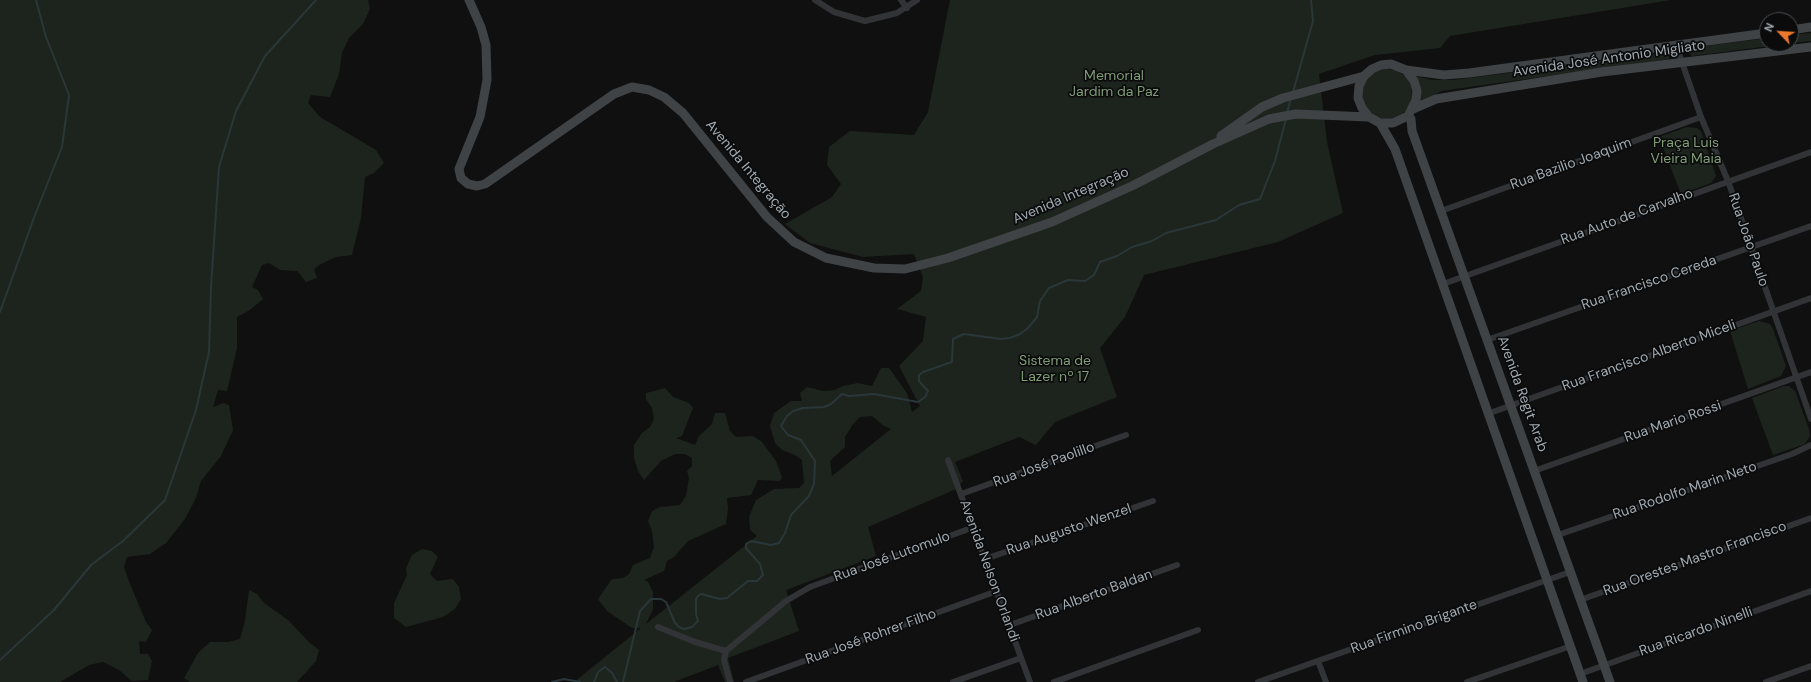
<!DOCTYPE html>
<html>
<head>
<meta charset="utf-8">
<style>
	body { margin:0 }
	#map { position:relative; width:1811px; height:682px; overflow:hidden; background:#101011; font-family:"DM Sans",sans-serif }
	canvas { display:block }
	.north { position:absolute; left:1759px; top:12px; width:40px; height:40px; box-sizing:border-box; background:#0b0b0c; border:1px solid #474b4e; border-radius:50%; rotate:295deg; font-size:11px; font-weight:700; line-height:16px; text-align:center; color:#a1abb2 }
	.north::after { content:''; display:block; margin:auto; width:14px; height:18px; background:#ed792c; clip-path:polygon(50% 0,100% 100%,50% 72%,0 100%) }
</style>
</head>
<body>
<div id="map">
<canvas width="1811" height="682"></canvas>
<div class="north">N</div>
</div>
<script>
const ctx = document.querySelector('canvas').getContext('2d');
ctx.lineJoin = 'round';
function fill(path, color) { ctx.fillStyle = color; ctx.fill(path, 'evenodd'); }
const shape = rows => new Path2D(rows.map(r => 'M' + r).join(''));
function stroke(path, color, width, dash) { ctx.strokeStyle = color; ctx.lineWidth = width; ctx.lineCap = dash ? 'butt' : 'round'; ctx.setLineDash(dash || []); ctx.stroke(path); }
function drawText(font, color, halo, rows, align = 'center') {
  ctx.font = font + ' "DM Sans",sans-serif'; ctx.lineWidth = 3.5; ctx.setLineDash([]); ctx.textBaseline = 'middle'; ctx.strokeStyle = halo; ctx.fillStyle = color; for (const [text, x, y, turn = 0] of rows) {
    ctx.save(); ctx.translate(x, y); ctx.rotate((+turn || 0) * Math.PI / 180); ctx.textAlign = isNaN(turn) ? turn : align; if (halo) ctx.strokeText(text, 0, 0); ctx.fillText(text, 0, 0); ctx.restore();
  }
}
fill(shape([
	[0,0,368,0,370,9,363,24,349,38,342,53,339,74,330,97,311,95,308,103,320,117,376,150,384,163,374,173,365,177,361,218,352,255,336,257,321,264,314,269,317,278,306,282,297,271,280,270,269,263,262,265,252,287,258,290,263,299,250,310,237,317,237,348,227,391,218,390,213,407,224,403,229,405,233,430,221,456,201,481,196,498,185,519,166,543,150,554,127,557,124,567,130,584,146,622,152,630,146,642,139,641,140,654,148,654,152,661,148,680,132,681,119,670,103,662,89,665,60,682,0,682],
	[950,0,1671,0,1450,36,1440,48,1375,55,1319,74,1327,142,1343,213,1278,242,1144,275,1125,317,1100,348,1117,397,1055,422,1036,445,1019,437,955,462,963,481,954,490,868,527,876,556,786,590,799,631,728,658,734,682,725,682,718,665,674,682,574,682,641,628,632,628,607,611,598,599,612,579,623,578,629,574,633,565,650,558,654,547,652,531,648,521,652,511,660,507,680,505,686,496,689,478,687,471,692,466,692,458,685,454,675,454,661,461,644,480,638,471,634,458,634,445,642,433,650,427,654,419,652,408,646,399,646,393,665,388,673,397,689,403,693,408,682,436,676,438,695,445,699,436,712,424,715,413,725,413,730,431,736,437,753,436,762,442,776,461,782,477,780,481,758,480,751,495,727,498,728,509,726,524,688,541,674,557,667,561,664,571,644,580,648,582,653,592,653,609,646,624,757,536,750,530,749,517,756,500,774,489,799,488,804,483,802,460,795,455,782,450,775,443,770,426,774,413,791,401,802,401,800,393,807,387,823,391,835,390,843,386,858,383,872,386,881,368,889,368,907,393,912,412,920,406,899,366,923,341,926,317,897,309,921,291,923,277,914,254,863,257,810,243,785,224,832,197,841,184,827,165,829,147,850,131,914,135,928,112],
	[872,416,884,426,891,429,832,476,830,461,845,447,845,437,853,424,860,417],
	[1811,33,1811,41,1791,43,1791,35],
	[1767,38,1767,44,1785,44,1692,56,1689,53,1691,48],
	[1665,52,1669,55,1669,59,1441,91,1421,103,1416,76,1432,80,1454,80],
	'1362 94a25 25 0 1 1 50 0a25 25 0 1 1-50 0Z',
	[1687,127,1697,128,1701,131,1716,176,1711,183,1681,194,1659,137],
	[1759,321,1770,324,1773,329,1786,366,1781,376,1748,389,1730,331],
	[1784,386,1789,386,1795,391,1809,429,1810,436,1805,444,1773,455,1752,398],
	[422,549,432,551,438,557,430,574,437,581,453,579,459,587,461,599,455,609,443,617,406,627,394,618,394,603,407,575,406,568,412,555],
	[249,590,257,594,264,603,288,620,310,643,319,650,316,661,297,682,190,682,184,678,198,653,210,642,228,642,240,639,245,621]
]), '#1d241d');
stroke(shape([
	[1293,92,1313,21,1311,0],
	[1287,113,1291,98],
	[0,312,35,215,62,147,69,95,46,37,36,0],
	[0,660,54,610,91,565,123,541,165,500,196,410,209,352,211,287,219,167,236,111,265,56,316,0],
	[552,682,564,679,580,682],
	[594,682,598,672,605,667,612,673,617,682],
	[623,682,640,611,651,599,661,599,666,602,675,623,679,627,684,629,692,627,698,621,696,614,696,599,698,596,701,594,720,599,727,598,748,581,757,581,763,575,760,564,746,548,746,544,751,541,771,545,779,543,785,533,791,515,809,496,814,484,815,461,801,440,788,435,781,426,787,416,793,411,803,408,824,407,831,404,842,394,849,396,874,394,918,402,925,397,928,391,919,381,919,375,923,372,952,362,953,339,964,334,1001,339,1010,338,1020,334,1028,328,1037,317,1040,301,1049,288,1068,280,1085,281,1094,275,1100,262,1117,256,1132,247,1152,241,1166,233,1216,220,1239,205,1260,199,1275,161,1286,119]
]), '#2a373a', 2);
stroke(shape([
	[815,0,834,12,865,21,897,13,917,0],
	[901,0,907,8],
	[1676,45,1701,117,1728,181,1811,419],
	[1441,211,1701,117],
	[1443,284,1811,152],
	[1487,340,1811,226],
	[1487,414,1811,298],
	[948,460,1030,682],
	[1534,471,1811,372],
	[961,494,1126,435],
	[1558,535,1792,454,1811,445],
	[985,559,1153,501],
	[1580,600,1811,518],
	[1010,625,1177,565],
	[658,627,695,642,726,651],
	[726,651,786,601,810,587,974,527],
	[726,651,724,660,730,682],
	[1318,661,1326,682],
	[1580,674,1811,591],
	[746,682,997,591],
	[953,682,1021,658],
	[1054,682,1198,630],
	[1258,682,1570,572],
	[1467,682,1571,646],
	[1766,682,1811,666]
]), '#313336', 6);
stroke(shape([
	[469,0,481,27,486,45,487,80,480,117,459,169,461,178,468,184,477,186,485,184,614,94,632,87,649,90,664,97,683,113,767,217,794,242,826,258,874,268,905,269,948,258,1052,222,1134,185,1213,144,1269,119,1296,114,1369,117,1380,123,1393,123,1408,116,1416,100,1417,91,1414,81,1406,70,1391,64,1381,65,1372,69,1364,76,1359,86,1358,98,1362,108,1369,117],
	[1791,30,1811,27],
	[1406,70,1444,75,1469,73,1767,33],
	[1413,109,1436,99,1602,72,1811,47],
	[1408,116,1411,119,1412,131,1610,682],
	[1380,123,1395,149,1583,682],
	[1221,136,1262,107,1283,98,1364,76]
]), '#3f4346', 9);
drawText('14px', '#a1abb2', '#0b0b0c', [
	["Avenida José Antonio Migliato",1609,59,-8],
	["Rua Bazilio Joaquim",1571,164,-20],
	["Avenida Integração",748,170,50],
	["Avenida Integração",1071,196,-23],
	["Rua Auto de Carvalho",1627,217,-20],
	["Rua João Paulo",1748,240,71],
	["Rua Francisco Cereda",1649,283,-19],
	["Rua Francisco Alberto Miceli",1649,356,-20],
	["Avenida Regit Arab",1522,394,70],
	["Rua Mario Rossi",1673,422,-19],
	["Rua José Paolillo",1044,465,-20],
	["Rua Rodolfo Marin Neto",1685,491,-19],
	["Rua Augusto Wenzel",1069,530,-19],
	["Rua José Lutomulo",892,557,-20],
	["Rua Orestes Mastro Francisco",1695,559,-20],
	["Avenida Nelson Orlandi",989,571,70],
	["Rua Alberto Baldan",1094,595,-20],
	["Rua Firmino Brigante",1414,627,-20],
	["Rua Ricardo Ninelli",1696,632,-20],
	["Rua José Rohrer Filho",871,637,-20]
]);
drawText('14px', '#809d78', '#0b0b0c', [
	["Memorial",1114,76],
	["Jardim da Paz",1114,92],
	["Praça Luis",1686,143],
	["Vieira Maia",1686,159],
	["Sistema de",1055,361],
	["Lazer nº 17",1055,377]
]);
</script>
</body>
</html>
